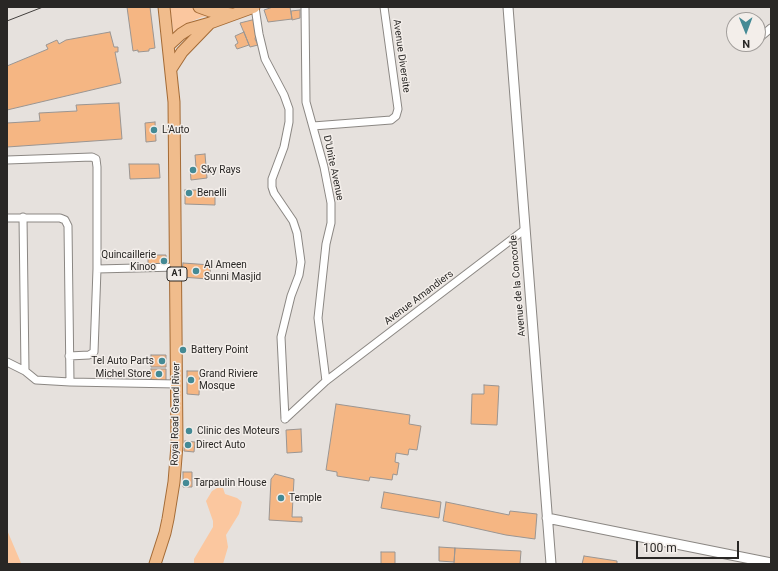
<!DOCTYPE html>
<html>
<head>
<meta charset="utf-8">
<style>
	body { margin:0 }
	#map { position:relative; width:778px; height:571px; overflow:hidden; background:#e6e1dd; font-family:Roboto,sans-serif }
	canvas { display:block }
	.frame { position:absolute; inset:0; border:8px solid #292725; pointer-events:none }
	.north { position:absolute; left:726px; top:12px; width:40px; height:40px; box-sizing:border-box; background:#f3eeea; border:1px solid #a29e9b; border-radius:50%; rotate:179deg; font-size:11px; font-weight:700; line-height:16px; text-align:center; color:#292725 }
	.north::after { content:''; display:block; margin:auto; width:14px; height:18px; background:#448a95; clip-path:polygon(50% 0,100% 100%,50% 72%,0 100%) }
	.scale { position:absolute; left:636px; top:541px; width:103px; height:18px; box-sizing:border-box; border:2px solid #292725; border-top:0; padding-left:5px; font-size:12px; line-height:14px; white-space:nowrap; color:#292725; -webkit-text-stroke:3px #f3eeea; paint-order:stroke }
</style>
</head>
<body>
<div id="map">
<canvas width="778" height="571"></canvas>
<div class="frame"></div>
<div class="north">N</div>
<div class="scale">100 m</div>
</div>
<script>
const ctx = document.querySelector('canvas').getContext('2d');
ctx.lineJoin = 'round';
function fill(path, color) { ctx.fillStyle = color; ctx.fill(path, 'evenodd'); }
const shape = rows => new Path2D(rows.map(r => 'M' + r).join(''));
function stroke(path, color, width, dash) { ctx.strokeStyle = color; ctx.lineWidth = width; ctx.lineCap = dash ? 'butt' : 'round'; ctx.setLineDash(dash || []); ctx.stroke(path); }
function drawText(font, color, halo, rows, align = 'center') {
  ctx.font = font + ' Roboto,sans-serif'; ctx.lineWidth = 3; ctx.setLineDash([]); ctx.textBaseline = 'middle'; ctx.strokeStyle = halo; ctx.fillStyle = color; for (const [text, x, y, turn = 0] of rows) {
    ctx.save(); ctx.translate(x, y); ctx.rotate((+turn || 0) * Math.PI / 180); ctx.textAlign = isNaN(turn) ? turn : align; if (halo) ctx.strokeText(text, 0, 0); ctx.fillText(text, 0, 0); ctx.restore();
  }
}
fill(shape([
	[170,7,194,7,213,15,202,17,190,22,181,28,174,36],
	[217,488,223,488,225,494,237,498,242,502,239,514,226,535,228,547,223,564,194,564,194,559,213,527,213,521,206,501,212,491],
	[7,530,21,563,21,564,7,564]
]), '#fbc79f');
const building = shape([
	[127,7,150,7,155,48,149,49,149,51,138,52,138,50,133,51,127,7],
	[273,7,290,7,292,19,268,22,264,10,273,7],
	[300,10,300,18,292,20,291,11,300,10],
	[256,19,258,27,255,39,258,45,250,47,240,23,256,19],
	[110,32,114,47,118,47,118,52,115,52,121,83,7,110,7,66,48,49,46,45,57,40,59,44,66,40,110,32],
	[244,32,249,45,237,49,235,45,238,43,235,36,244,32],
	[119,103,122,139,7,147,7,123,40,121,39,113,77,111,76,105,119,103],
	[155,122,156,141,146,142,145,123,155,122],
	[205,154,207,178,191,180,190,168,196,167,195,155,205,154],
	[129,164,159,164,160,178,130,179,129,164],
	[185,190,215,190,215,205,185,204,185,190],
	[148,255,166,255,166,269,148,269,148,255],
	[183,263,211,265,209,279,181,277,183,263],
	[151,355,166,355,166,367,151,367,151,355],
	[151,369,166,369,166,381,151,381,151,369],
	[187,371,200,371,199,395,187,394,187,371],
	[484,385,499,386,497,425,471,424,472,394,484,394,484,385],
	[336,404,410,415,409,424,421,426,417,450,409,449,408,455,396,453,395,462,399,463,397,475,393,474,392,480,370,477,369,481,337,476,337,472,326,470,336,404],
	[301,429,302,452,287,453,286,430,301,429],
	[185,441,195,442,194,452,184,451,185,441],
	[183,472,192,472,192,487,183,487,183,472],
	[275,474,294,479,292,517,302,517,302,522,269,520,271,479,275,474],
	[384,492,441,502,439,518,381,508,384,492],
	[446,502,509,515,510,511,537,514,535,539,506,535,443,521,446,502],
	[439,547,455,548,454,562,439,561,439,547],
	[455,548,521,551,520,564,454,564,455,548],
	[381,552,395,552,395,564,381,564,381,552],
	[584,556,617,561,617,564,582,564,584,556]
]);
fill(building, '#f5b683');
stroke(building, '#9a9592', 1);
const minor = shape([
	[255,7,259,34,265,59,284,95,289,109,289,122,284,147,272,179,272,187,274,193,293,221,297,233,301,262,299,275,291,296,281,337,285,419],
	[305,7,306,102,324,167,331,203,331,223,326,244,318,318,326,381],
	[758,39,771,28],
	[313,126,391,120,396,116,398,109,384,7],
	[7,160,92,157,96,159,97,167,97,269,94,352,89,355,69,356],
	[23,217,25,371],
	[7,218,60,218,65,220,68,226,70,382],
	[97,269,177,267],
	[7,362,25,371,36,380,70,382,177,384],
	[285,419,326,381,524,230]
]);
const tertiary = shape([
	[508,7,551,564],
	[547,518,771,563]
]);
const primary = shape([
	[199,7,210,11,231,14],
	[169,45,181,34,189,29,210,23,254,7],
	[171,69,182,52,210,23],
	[155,564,165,533,168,519,174,482,177,445,174,102,164,7]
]);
stroke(minor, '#8b8783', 9);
stroke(tertiary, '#8b8783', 11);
stroke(primary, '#a46b36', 13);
stroke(minor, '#fff', 7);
stroke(tertiary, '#fff', 9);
stroke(primary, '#f0bc8c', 11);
stroke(shape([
	[7,21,43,7]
]), '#423f3d', 1);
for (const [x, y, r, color] of [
	[154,130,4,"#448a95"],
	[193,170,4,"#448a95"],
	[189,193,4,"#448a95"],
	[164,261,4,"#448a95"],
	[196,271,4,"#448a95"],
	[183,350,4,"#448a95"],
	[162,361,4,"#448a95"],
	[159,374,4,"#448a95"],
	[191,380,4,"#448a95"],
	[189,431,4,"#448a95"],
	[188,445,4,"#448a95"],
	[186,483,4,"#448a95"],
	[281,498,4,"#448a95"]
]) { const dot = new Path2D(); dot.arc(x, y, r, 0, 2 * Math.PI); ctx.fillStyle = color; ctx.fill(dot); stroke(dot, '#f3eeea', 1.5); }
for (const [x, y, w] of [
	[177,274,20]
]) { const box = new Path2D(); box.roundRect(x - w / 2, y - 7, w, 14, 3); ctx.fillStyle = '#f3eeea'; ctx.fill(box); stroke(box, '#292725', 1); }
drawText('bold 9px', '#292725', null, [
	["A1",177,274]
]);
drawText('10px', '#292725', '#f3eeea', [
	["Avenue Diversite",401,56,82],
	["D'Unite Avenue",333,168,78],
	["Avenue de la Concorde",518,286,-95],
	["Avenue Amandiers",419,298,-37],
	["Royal Road Grand River",176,414,-89]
]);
drawText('10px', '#292725', '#f3eeea', [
	["L'Auto",162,130],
	["Sky Rays",201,170],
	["Benelli",197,193],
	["Quincaillerie",156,255,"right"],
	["Kinoo",156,267,"right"],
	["Al Ameen",204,265],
	["Sunni Masjid",204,277],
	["Battery Point",191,350],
	["Tel Auto Parts",154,361,"right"],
	["Michel Store",151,374,"right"],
	["Grand Riviere",199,374],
	["Mosque",199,386],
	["Clinic des Moteurs",197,431],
	["Direct Auto",196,445],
	["Tarpaulin House",194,483],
	["Temple",289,498]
], 'left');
</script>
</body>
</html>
